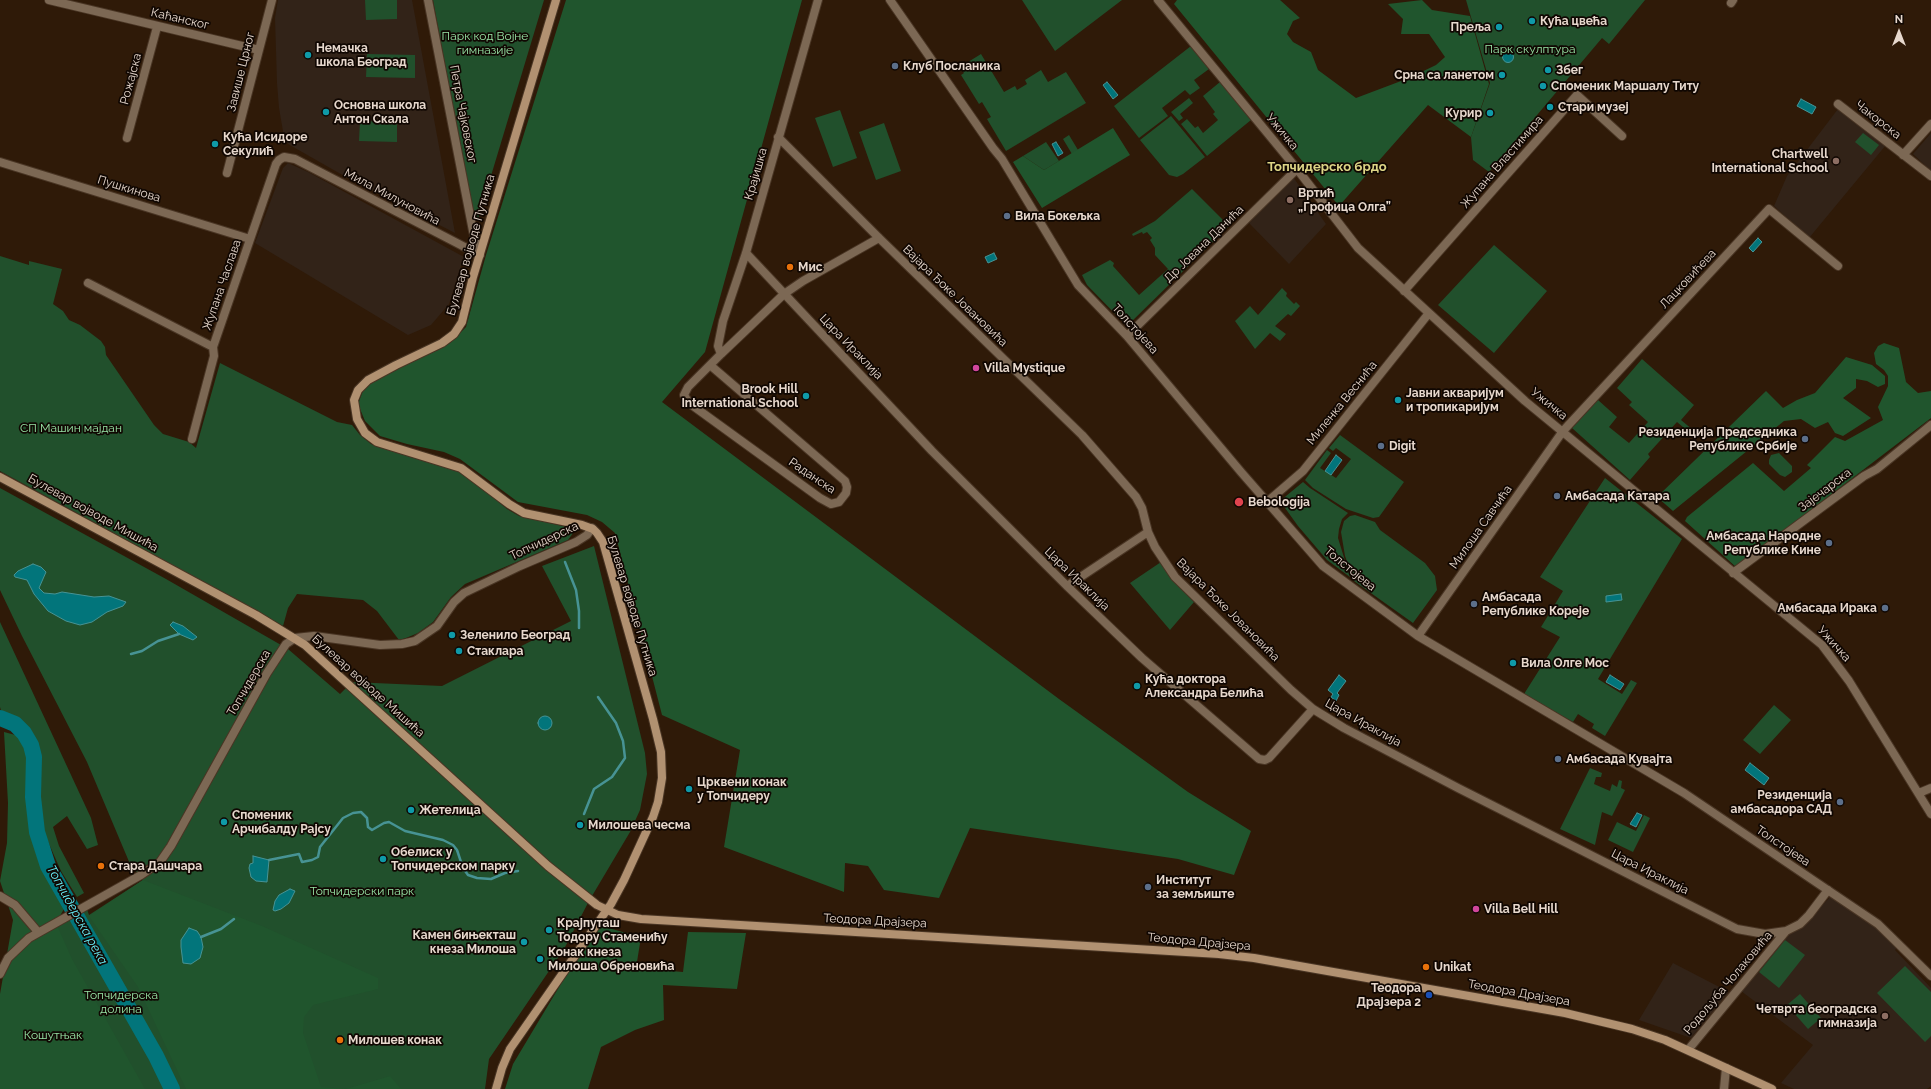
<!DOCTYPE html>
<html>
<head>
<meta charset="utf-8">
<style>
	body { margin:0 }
	#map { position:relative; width:1931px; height:1089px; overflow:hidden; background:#2f1a08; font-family:Raleway,sans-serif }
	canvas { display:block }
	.north { position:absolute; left:1879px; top:12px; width:40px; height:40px; -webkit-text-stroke:3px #100702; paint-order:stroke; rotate:0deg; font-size:11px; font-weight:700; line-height:16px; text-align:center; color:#e7d8cd }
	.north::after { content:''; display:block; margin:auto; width:14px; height:18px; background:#e7d8cd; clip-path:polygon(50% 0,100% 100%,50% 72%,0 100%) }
</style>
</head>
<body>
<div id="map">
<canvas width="1931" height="1089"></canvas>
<div class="north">N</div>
</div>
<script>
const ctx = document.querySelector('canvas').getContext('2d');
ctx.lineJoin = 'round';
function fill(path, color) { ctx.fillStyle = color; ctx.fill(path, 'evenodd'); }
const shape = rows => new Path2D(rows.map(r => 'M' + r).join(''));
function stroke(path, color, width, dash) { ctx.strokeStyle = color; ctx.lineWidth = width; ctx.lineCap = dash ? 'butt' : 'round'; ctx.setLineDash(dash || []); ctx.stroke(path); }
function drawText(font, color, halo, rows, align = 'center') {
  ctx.font = font + ' Raleway,sans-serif'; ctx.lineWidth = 3.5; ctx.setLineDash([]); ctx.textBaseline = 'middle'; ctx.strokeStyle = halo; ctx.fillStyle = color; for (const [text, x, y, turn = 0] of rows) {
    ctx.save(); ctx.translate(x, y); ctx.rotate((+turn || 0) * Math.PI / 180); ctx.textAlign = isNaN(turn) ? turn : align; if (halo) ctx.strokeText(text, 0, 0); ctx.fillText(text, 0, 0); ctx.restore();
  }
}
fill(shape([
	[278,0,412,0,455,233,346,177,288,144,284,137,279,108,277,83,275,18],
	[1838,109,1886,145,1809,238,1774,206,1787,176],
	[1931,133,1931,171,1913,154],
	[288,163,308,172,464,257,449,304,431,325,408,335,255,243,283,168],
	[1293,177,1326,224,1289,264,1249,223],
	[1831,896,1892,939,1898,946,1895,950,1931,988,1931,1086,1927,1089,1794,1089,1781,1083,1813,1045,1741,991,1786,934,1802,926],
	[1673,963,1729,992,1691,1038,1639,1020]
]), '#322318');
fill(shape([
	[365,0,397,0,397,19,366,20],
	[433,0,544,0,478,219,474,218,473,215],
	[1022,0,1122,0,1055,51],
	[1466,0,1645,0,1609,44,1602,38,1489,172,1473,160,1471,137,1490,83],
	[1191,46,1209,69,1194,80,1200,88,1190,95,1185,90,1162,108,1168,116,1139,138,1114,106],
	[367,54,415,55,415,78,366,77],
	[981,54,1004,92,1015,86,1017,90,1027,84,1025,80,1041,70,1048,82,1066,72,1086,103,1006,151,987,119,991,117,982,102,979,104,961,75,964,73,960,67],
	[1220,82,1251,120,1207,156,1181,124,1187,119,1195,128,1198,126,1203,133,1218,120,1213,114,1215,112,1203,96],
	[1189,98,1193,103,1180,114,1183,118,1179,121,1171,112],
	[840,110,857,158,833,167,815,118],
	[1171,116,1205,157,1183,174,1177,177,1169,175,1140,140],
	[360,121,397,122,397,142,359,141],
	[884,123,901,171,876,180,859,132],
	[1863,133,1879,145,1871,155,1855,142],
	[1069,135,1078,150,1072,154,1063,139],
	[1046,142,1059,161,1044,170,1023,156],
	[1192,189,1229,226,1127,326,1087,285,1082,275,1110,260,1114,263,1113,266,1139,295,1168,269,1155,255,1155,248,1150,240,1152,238,1147,232,1143,234,1142,232,1133,236,1132,234,1155,221],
	[1494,245,1547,291,1494,353,1438,305],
	[0,256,29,265,29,261,62,269,53,304,63,311,69,320,80,325,101,341,105,347,106,355,154,425,163,434,189,442,196,448,220,363,337,422,352,425,360,435,371,444,464,473,507,509,519,516,576,529,568,540,465,584,451,597,433,622,418,633,406,638,399,640,377,611,363,600,297,594,288,608,283,626,0,471],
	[1282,288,1287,293,1286,296,1294,304,1296,302,1300,306,1291,316,1288,314,1275,326,1286,334,1280,341,1270,333,1255,349,1235,321,1250,306,1258,315],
	[1642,359,1694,405,1681,420,1693,430,1690,433,1677,422,1648,454,1650,457,1630,480,1572,428,1598,400,1617,417,1609,427,1629,443,1648,422,1629,405,1632,402,1617,388],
	[1340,435,1404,482,1379,517,1373,518,1346,509,1313,488,1305,480,1327,450,1331,453,1320,468,1336,478,1351,459,1336,448,1333,451,1329,448],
	[1779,453,1792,466,1792,472,1785,477,1780,475,1769,464,1769,460,1771,455],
	[1605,478,1682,539,1598,679,1622,694,1631,680,1637,683,1605,736,1592,728,1594,724,1578,714,1573,722,1524,694,1560,637,1541,627,1563,591,1540,577],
	[1303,482,1310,488,1348,513,1342,519,1339,529,1338,538,1350,577,1327,560,1298,526,1280,501],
	[0,488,166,579,288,649,340,694,352,682,442,686,571,621,542,566,594,546,645,753,647,774,640,810,630,832,589,901,564,949,489,1059,485,1089,0,1089,56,923,86,906,89,915,143,880,130,864,87,762,22,636,0,590],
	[1355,515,1375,522,1380,530,1425,563,1435,576,1437,590,1413,623,1354,581,1345,556,1341,532,1344,521,1350,516],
	[1161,562,1177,584,1194,602,1170,630,1130,583],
	[0,622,91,818,98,845,87,849,67,816,53,827,59,846,84,893,77,897,61,871,42,828,37,794,38,759,34,741,22,724,2,714,0,707],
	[1774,705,1791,720,1760,754,1743,740],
	[1590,768,1602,773,1601,777,1596,777,1594,784,1610,791,1612,784,1617,787,1619,780,1622,781,1621,788,1625,790,1612,816,1602,812,1595,845,1560,829],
	[1644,815,1650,818,1633,852,1608,840,1617,822,1636,831],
	[1785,940,1805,955,1779,988,1759,972],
	[1905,966,1931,992,1931,1036,1925,1042,1877,993],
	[1800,994,1821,1018,1808,1029,1787,1005]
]), '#21502c');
fill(shape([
	[566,0,802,0,705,352,662,402,1059,699,1188,792,1251,831,1234,875,1178,859,970,828,939,898,884,890,868,866,845,863,844,892,724,847,740,750,662,715,615,533,602,522,587,515,518,502,460,459,444,452,407,444,380,436,365,421,358,404,364,388,377,378,403,364,438,350,450,343,466,327,486,255],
	[1177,0,1280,0,1300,18,1293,21,1287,34,1293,42,1311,52,1318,70,1356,98,1409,78,1436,65,1445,57,1429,34,1401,34,1403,19,1388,4,1422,0,1432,10,1470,16,1489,84,1471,137,1428,105,1339,206,1174,4],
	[1113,128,1130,155,1042,208,1013,162,1023,156,1044,170],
	[1884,343,1899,348,1906,382,1918,393,1931,391,1931,418,1736,567,1685,521,1687,517,1753,463,1784,491,1811,468,1807,465,1835,437,1845,441,1883,420,1878,407,1888,386,1888,376,1884,370,1876,364,1874,353,1878,346],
	[1846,357,1872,365,1885,376,1885,384,1878,387,1867,381,1856,379,1856,388,1843,398,1871,418,1843,436,1835,433,1828,422,1815,428,1801,419,1784,421,1673,511,1657,497,1766,391,1783,408,1797,400,1815,393],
	[4,732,23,737,29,757,30,817,45,866,65,907,56,923,72,959,145,1089,0,1089,0,994,13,920,0,881,7,843,8,803],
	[143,880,262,926,378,978,378,989,313,1005,304,1017,303,1033,321,1087,346,1089,390,1076,401,1089,186,1089,138,987,89,916],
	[601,926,641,937,636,968,683,972,688,932,746,933,737,989,663,985,664,1020,635,1030,601,1047,588,1089,505,1089,513,1064,580,952]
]), '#20552d');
const water = shape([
	'1502.5 57a5.5 5.5 0 1 1 11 0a5.5 5.5 0 1 1-11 0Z',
	[1107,82,1118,95,1113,99,1103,85,1107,82],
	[1801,99,1816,107,1812,114,1797,106,1801,99],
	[1056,142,1063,153,1058,156,1052,144,1056,142],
	[1758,238,1762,242,1753,252,1749,248,1758,238],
	[994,253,997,259,988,263,985,257,994,253],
	[1336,455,1342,460,1331,475,1325,471,1336,455],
	[33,564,41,567,46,572,39,588,44,593,55,594,62,592,94,597,109,596,126,602,123,606,107,612,92,622,80,625,66,621,48,611,34,594,27,580,15,577,14,575,18,571,33,564],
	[1621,594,1622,600,1606,602,1606,596,1621,594],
	[173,622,183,626,197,637,193,640,179,634,170,625,173,622],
	[1339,675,1346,681,1337,693,1339,695,1336,701,1331,697,1333,694,1328,690,1339,675],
	[1610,675,1624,684,1620,690,1606,682,1610,675],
	'538 723a7 7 0 1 1 14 0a7 7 0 1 1-14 0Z',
	[1750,763,1769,778,1764,785,1745,770,1750,763],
	[1637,813,1642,815,1636,827,1630,824,1637,813],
	[253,856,269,860,267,882,256,881,251,877,249,868,250,864,253,863,253,856],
	[290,889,295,891,289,903,281,909,275,911,273,910,275,901,279,895,290,889],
	[189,928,197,931,201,937,203,947,200,958,191,964,183,963,181,947,181,940,189,928]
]);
fill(water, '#02757b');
stroke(water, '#479394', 1);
stroke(shape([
	[565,562,576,590,579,611,579,628],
	[131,654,142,651,158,641,179,634],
	[584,814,594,789,612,777,625,758,623,741,616,723,598,697],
	[269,860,299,854,302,862,312,860,318,857,320,847,343,818,353,813,361,812,367,818,368,827,372,830,384,823,389,822,405,831,443,840,453,845,457,850,463,868,468,875,477,878,491,879,505,873,518,871],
	[201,937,221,929,234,919]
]), '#479394', 2.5);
stroke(shape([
	[0,718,15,724,24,733,31,745,34,757,33,797,37,832,48,866,156,1056,172,1089]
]), '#02757b', 16);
const street = shape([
	[49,0,259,50],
	[428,0,473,231,480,255],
	[890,0,993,148,1002,159,1078,285,1127,336,1241,472,1323,566,1418,636,1684,793,1878,924,1931,976],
	[1158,0,1297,169,1358,248,1525,401,1822,645,1849,681,1931,814],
	[1731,3,1733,0],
	[1838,104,1931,176],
	[778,137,879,238,1082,435,1136,497,1142,508,1148,532,1155,547,1175,577,1291,690,1313,709,1344,728,1458,788,1737,929,1765,934,1786,931,1800,924,1809,915,1828,890],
	[127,138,157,27],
	[1903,155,1931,124],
	[0,162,250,239],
	[227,173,272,0],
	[746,253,932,451,1067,586,1142,658,1259,759,1265,760,1269,758,1313,709],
	[88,283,213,347],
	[1404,291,1577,95,1622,136],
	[1127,336,1297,169],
	[721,354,718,346,723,321,746,253,818,0],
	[710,365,845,481,847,487,846,493,839,502,831,504,820,498,689,403,684,395,688,387,721,354,784,294,803,281,879,238],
	[192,439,214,356,213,347,276,164,279,160,284,157,295,159,480,255],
	[1267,502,1303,471,1429,313],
	[1733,573,1864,476,1877,469,1931,425],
	[1067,586,1148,532],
	[1418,636,1563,431,1769,209,1838,266],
	[1919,793,1931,788],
	[0,896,15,905,38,932],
	[0,974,8,958,29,938,141,875,160,862,171,846,267,673,286,644,295,638,314,636,380,645,402,644,415,641,437,626,454,602,464,593,520,566,576,542,587,535,592,528],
	[1688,1050,1786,931],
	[1724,1089,1726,1068]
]);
const secondary = shape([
	[0,477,256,615,305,645,548,866,597,905,618,915,641,919,1219,954,1254,958,1565,1013,1632,1029,1665,1040,1772,1089],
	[496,1089,502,1068,510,1049,611,904,624,880,653,817,658,802,662,778,661,752,653,719,603,542,597,533,593,529,582,525,524,513,509,504,461,468,377,442,365,433,357,419,354,400,358,390,368,380,396,365,442,343,454,334,462,322,473,277,556,0]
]);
stroke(street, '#493524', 10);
stroke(secondary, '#493524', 10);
stroke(street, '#7c6854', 8);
stroke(secondary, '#b19171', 8);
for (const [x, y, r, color] of [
	[1532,21,4,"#0f9aa8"],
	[1499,27,4,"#0f9aa8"],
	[308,55,4,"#0f9aa8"],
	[895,66,4,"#5c6f8a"],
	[1548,70,4,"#0f9aa8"],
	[1502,75,4,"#0f9aa8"],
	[1543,86,4,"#0f9aa8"],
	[1550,107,4,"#0f9aa8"],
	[326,112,4,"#0f9aa8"],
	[1490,113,4,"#0f9aa8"],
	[215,144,4,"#0f9aa8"],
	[1836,161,4,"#8d6e63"],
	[1290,200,4,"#8d6e63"],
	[1007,216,4,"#5c6f8a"],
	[790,267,4,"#e8710a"],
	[976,368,4,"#d1479c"],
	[806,396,4,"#0f9aa8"],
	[1398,400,4,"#0f9aa8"],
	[1805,439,4,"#5c6f8a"],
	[1381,446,4,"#5c6f8a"],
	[1557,496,4,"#5c6f8a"],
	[1239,502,5,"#e0444e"],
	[1829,543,4,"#5c6f8a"],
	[1474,604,4,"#5c6f8a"],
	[1885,608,4,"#5c6f8a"],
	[452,635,4,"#0f9aa8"],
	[459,651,4,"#0f9aa8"],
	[1513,663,4,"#0f9aa8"],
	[1137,686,4,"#0f9aa8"],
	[1558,759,4,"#5c6f8a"],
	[689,789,4,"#0f9aa8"],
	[1840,802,4,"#5c6f8a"],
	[411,810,4,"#0f9aa8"],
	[224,822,4,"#0f9aa8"],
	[580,825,4,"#0f9aa8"],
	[383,859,4,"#0f9aa8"],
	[101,866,4,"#e8710a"],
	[1148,887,4,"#5c6f8a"],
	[1476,909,4,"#d1479c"],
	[549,930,4,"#0f9aa8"],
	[524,942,4,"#0f9aa8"],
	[540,959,4,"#0f9aa8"],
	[1426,967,4,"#e8710a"],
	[1429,995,4,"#1a4fb4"],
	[1885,1016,4,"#8d6e63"],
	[340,1040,4,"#e8710a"]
]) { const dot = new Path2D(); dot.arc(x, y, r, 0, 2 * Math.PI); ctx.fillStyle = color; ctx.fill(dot); stroke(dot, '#100702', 1.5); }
drawText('12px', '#e7d8cd', '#100702', [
	["Каћанског",180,19,13],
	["Завише Црног",241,72,-76],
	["Рожајска",131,79,-75],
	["Петра Чајковског",463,114,79],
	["Чакорска",1878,120,38],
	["Ужичка",1282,132,50],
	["Жупана Властимира",1502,162,-49],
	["Крајишка",756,174,-74],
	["Пушкинова",129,189,17],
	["Мила Милуновића",392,197,28],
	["Др Јована Данића",1204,244,-44],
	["Булевар војводе Путника",471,245,-74],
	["Лацковићева",1688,279,-47],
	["Жупана Часлава",222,285,-71],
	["Вајара Ђоке Јовановића",955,296,44],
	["Толстојева",1135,329,48],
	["Цара Ираклија",851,347,46],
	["Миленка Веснића",1342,403,-51],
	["Ужичка",1549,404,39],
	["Раданска",812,476,34],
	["Зајечарска",1825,490,-37],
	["Булевар војводе Мишића",93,513,29],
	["Милоша Савчића",1481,527,-55],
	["Топчидерска",544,541,-25],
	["Толстојева",1350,569,39],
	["Цара Ираклија",1077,579,44],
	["Булевар војводе Путника",632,606,73],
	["Вајара Ђоке Јовановића",1228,610,45],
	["Ужичка",1834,644,48],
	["Топчидерска",249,683,-60],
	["Булевар војводе Мишића",368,686,42],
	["Цара Ираклија",1363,723,29],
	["Толстојева",1783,846,34],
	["Цара Ираклија",1650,872,27],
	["Теодора Драјзера",875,921,3],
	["Теодора Драјзера",1199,942,5],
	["Родољуба Чолаковића",1728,983,-50],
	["Теодора Драјзера",1519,993,10]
]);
drawText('bold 12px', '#e7d8cd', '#100702', [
	["Кућа цвећа",1540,21],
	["Преља",1491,27,"right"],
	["Немачка",316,48],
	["школа Београд",316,62],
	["Клуб Посланика",903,66],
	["Збег",1556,70],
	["Срна са ланетом",1494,75,"right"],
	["Споменик Маршалу Титу",1551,86],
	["Основна школа",334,105],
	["Антон Скала",334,119],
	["Стари музеј",1558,107],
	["Курир",1482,113,"right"],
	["Кућа Исидоре",223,137],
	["Секулић",223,151],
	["Chartwell",1828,154,"right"],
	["International School",1828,168,"right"],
	["Вртић",1298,193],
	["„Грофица Олга”",1298,207],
	["Вила Бокељка",1015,216],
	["Мис",798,267],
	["Villa Mystique",984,368],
	["Brook Hill",798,389,"right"],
	["International School",798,403,"right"],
	["Јавни акваријум",1406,393],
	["и тропикаријум",1406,407],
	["Резиденција Председника",1797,432,"right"],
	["Републике Србије",1797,446,"right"],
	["Digit",1389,446],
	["Амбасада Катара",1565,496],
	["Bebologija",1248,502],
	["Амбасада Народне",1821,536,"right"],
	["Републике Кине",1821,550,"right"],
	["Амбасада",1482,597],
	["Републике Кореје",1482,611],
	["Амбасада Ирака",1877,608,"right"],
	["Зеленило Београд",460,635],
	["Стаклара",467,651],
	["Вила Олге Мос",1521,663],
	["Кућа доктора",1145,679],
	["Александра Белића",1145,693],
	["Амбасада Кувајта",1566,759],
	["Црквени конак",697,782],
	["у Топчидеру",697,796],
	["Резиденција",1832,795,"right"],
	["амбасадора САД",1832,809,"right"],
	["Жетелица",419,810],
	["Споменик",232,815],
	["Арчибалду Рајсу",232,829],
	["Милошева чесма",588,825],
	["Обелиск у",391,852],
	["Топчидерском парку",391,866],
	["Стара Дашчара",109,866],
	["Институт",1156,880],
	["за земљиште",1156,894],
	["Villa Bell Hill",1484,909],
	["Крајпуташ",557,923],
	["Тодору Стаменићу",557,937],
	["Камен бињекташ",516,935,"right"],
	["кнеза Милоша",516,949,"right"],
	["Конак кнеза",548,952],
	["Милоша Обреновића",548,966],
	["Unikat",1434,967],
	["Теодора",1421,988,"right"],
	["Драјзера 2",1421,1002,"right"],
	["Четврта београдска",1877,1009,"right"],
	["гимназија",1877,1023,"right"],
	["Милошев конак",348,1040]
], 'left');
drawText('12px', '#98e5a6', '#100702', [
	["Парк код Војне",485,36],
	["гимназије",485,50],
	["Парк скулптура",1530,49],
	["СП Машин мајдан",71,428],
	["Топчидерски парк",362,891],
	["Топчидерска",121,995],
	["долина",121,1009],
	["Кошутњак",53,1035]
]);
drawText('bold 13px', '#ddd586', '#100702', [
	["Топчидерско брдо",1327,167]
]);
drawText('italic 13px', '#6aeff8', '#100702', [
	["Топчидерска река",77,915,61]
]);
</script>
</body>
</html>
